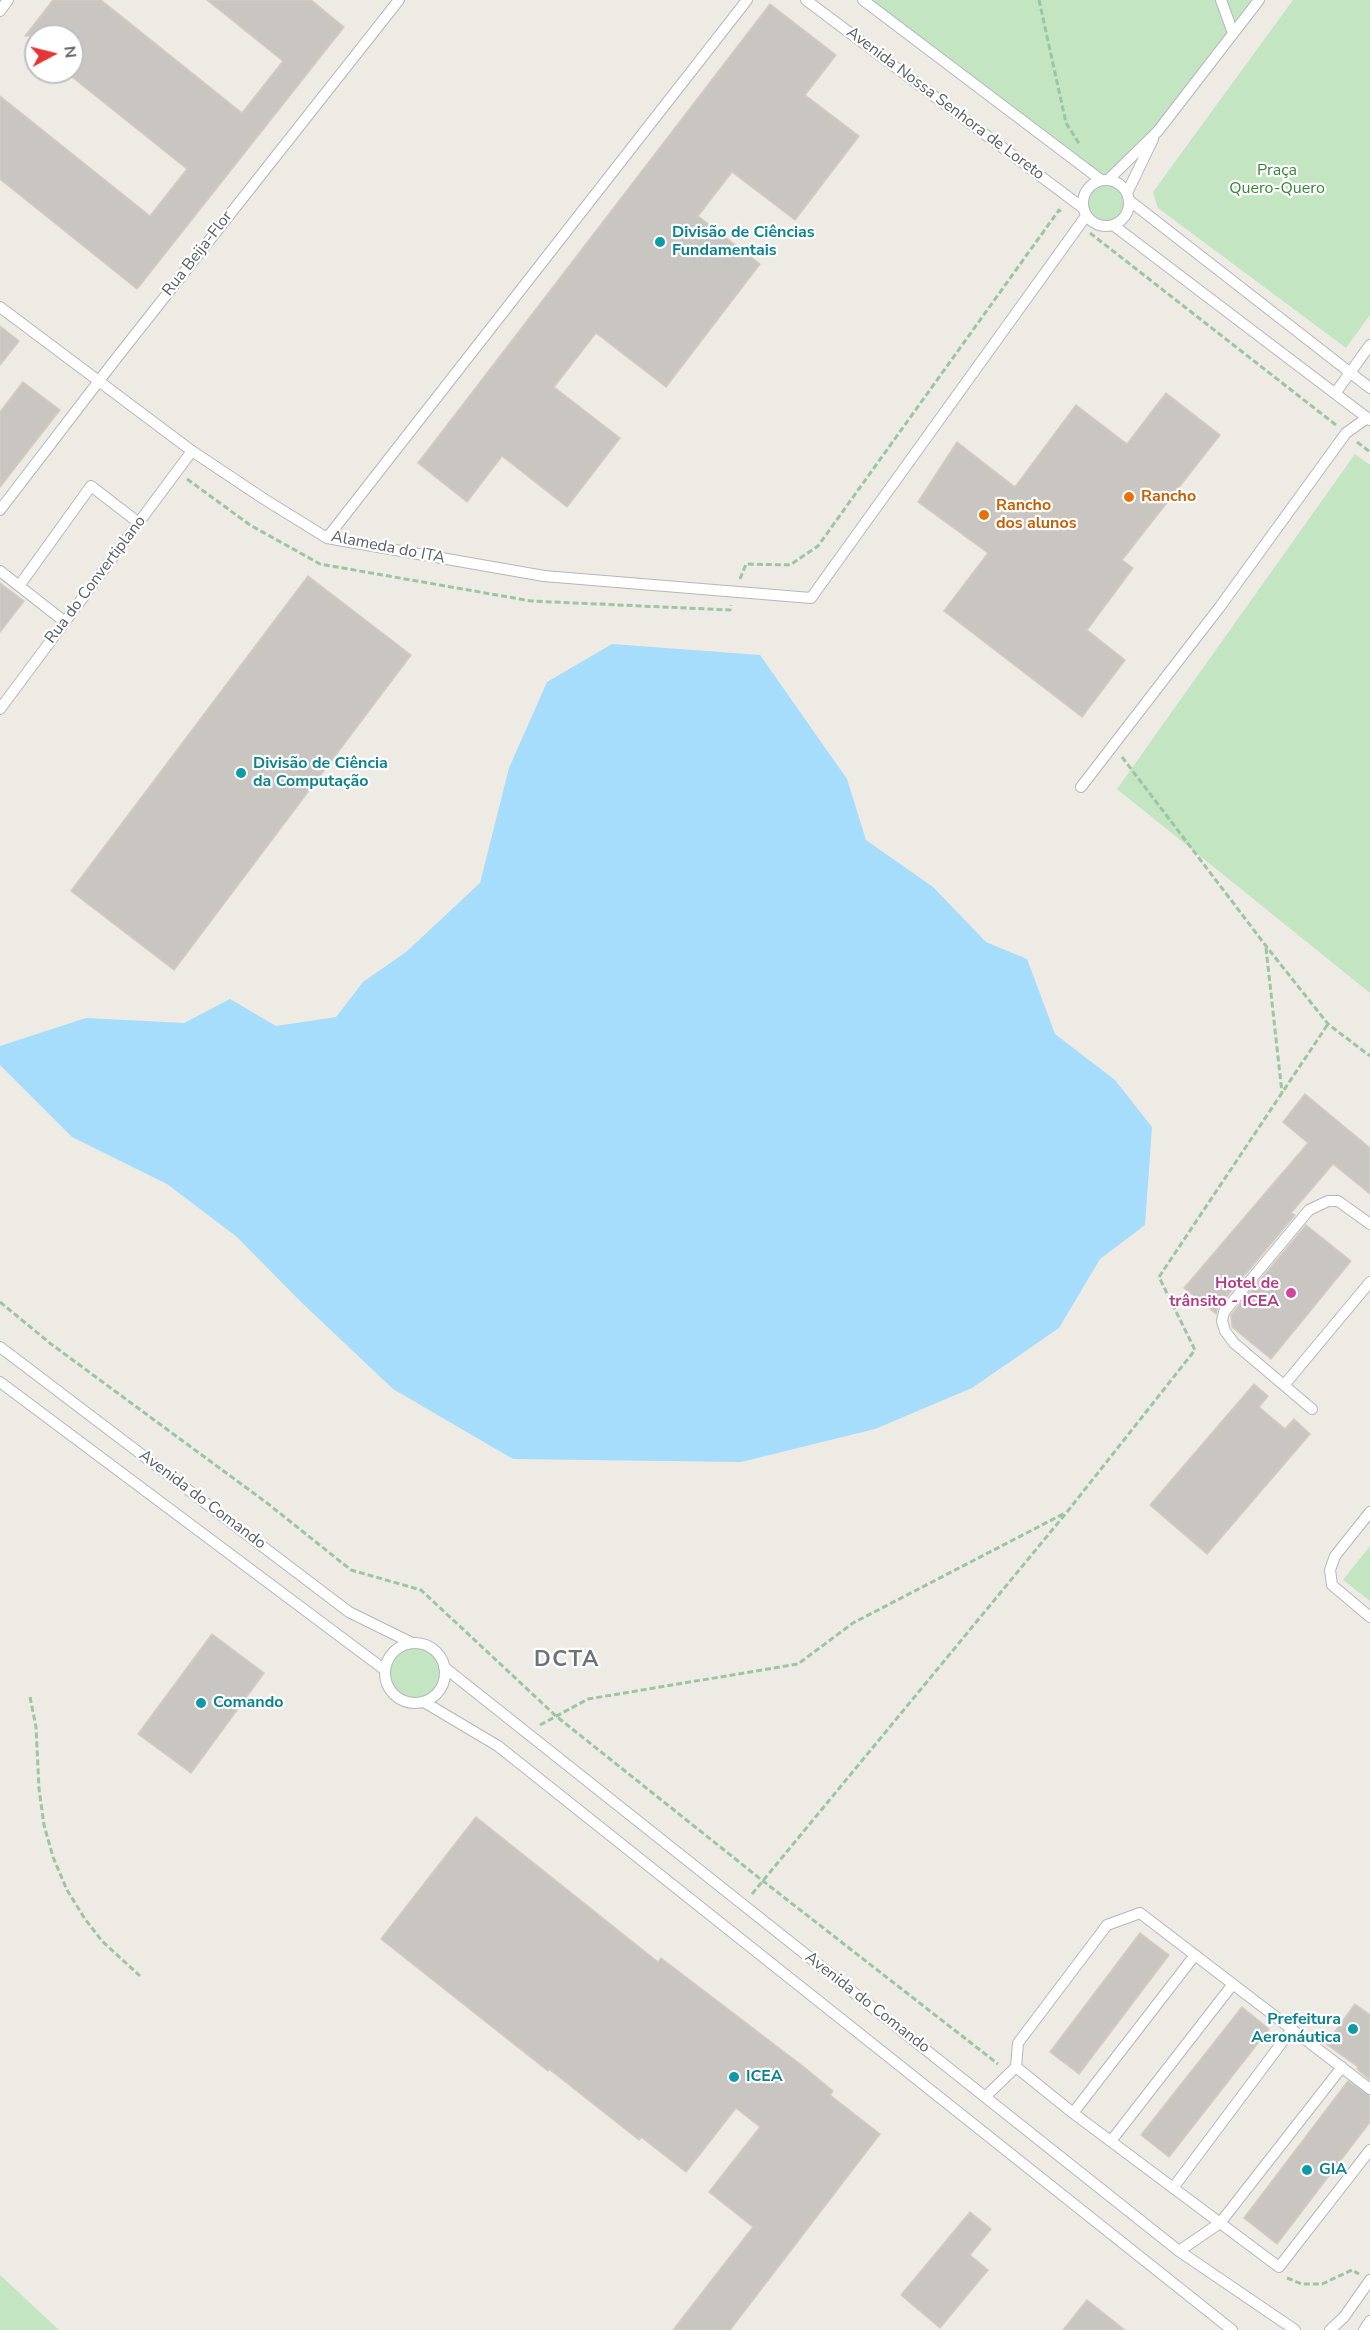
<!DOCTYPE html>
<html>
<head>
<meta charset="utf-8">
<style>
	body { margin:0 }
	#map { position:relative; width:1370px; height:2330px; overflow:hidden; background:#eeebe4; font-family:"Nunito Sans",sans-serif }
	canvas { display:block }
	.north { position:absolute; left:24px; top:24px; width:60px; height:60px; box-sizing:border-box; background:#fff; border:2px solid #bebfc1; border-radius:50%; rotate:83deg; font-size:16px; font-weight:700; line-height:24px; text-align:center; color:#5c6064 }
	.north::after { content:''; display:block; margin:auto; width:21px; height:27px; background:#e33735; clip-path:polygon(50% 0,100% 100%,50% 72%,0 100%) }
</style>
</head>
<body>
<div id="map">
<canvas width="1370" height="2330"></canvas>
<div class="north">N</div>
</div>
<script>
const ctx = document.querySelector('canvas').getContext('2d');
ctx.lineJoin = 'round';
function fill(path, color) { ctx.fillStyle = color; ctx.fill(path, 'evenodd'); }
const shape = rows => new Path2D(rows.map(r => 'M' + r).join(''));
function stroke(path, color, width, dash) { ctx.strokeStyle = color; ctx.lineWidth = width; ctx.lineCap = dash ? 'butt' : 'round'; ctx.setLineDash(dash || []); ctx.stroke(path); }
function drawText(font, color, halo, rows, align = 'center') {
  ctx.font = font + ' "Nunito Sans",sans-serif'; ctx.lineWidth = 4.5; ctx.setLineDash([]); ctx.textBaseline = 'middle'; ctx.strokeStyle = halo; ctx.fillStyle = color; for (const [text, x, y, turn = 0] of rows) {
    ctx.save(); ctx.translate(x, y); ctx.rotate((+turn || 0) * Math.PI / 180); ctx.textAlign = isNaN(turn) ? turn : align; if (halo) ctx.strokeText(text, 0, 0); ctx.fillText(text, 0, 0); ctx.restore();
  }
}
fill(shape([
	[863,0,1262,0,1158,131,1101,180],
	[1293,0,1370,0,1370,315,1346,348,1158,208,1153,192],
	'1088 203a18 18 0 1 1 36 0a18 18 0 1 1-36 0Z',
	[1355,454,1370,465,1370,993,1117,789],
	[1370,1546,1370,1601,1343,1580],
	'389 1673a26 26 0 1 1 52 0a26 26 0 1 1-52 0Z',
	[0,2275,59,2330,0,2330]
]), '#c3e5c1');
fill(shape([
	[612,644,760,655,847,779,866,840,933,887,986,942,1027,959,1055,1034,1115,1080,1152,1127,1145,1225,1100,1259,1059,1328,972,1388,875,1429,741,1462,513,1459,393,1389,300,1301,237,1237,167,1184,72,1137,0,1065,0,1046,86,1018,184,1023,230,999,276,1026,336,1017,363,982,406,952,480,883,509,768,547,682]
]), '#a6dcfc');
const building = shape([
	[53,0,101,0,242,113,283,61,207,0,311,0,344,27,137,289,0,179,0,96,150,216,187,169,72,77,72,36,25,36,53,0],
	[770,4,836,55,805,95,859,136,795,220,732,172,698,216,760,264,666,387,596,333,554,387,620,438,567,507,502,456,467,502,418,463,770,4],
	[0,326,19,341,0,365,0,326],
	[23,382,60,410,0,487,0,412,23,382],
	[1166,393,1220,435,1122,560,1133,568,1087,630,1125,660,1082,717,944,611,988,553,918,502,957,442,1015,487,1076,405,1127,444,1166,393],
	[308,576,411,655,174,970,71,891,308,576],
	[0,583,24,601,0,632,0,583],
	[1305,1094,1370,1148,1370,1194,1333,1164,1291,1213,1295,1215,1218,1307,1216,1314,1184,1288,1308,1143,1283,1122,1305,1094],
	[1306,1225,1351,1261,1271,1359,1232,1327,1231,1315,1306,1225],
	[1254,1384,1268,1396,1259,1407,1285,1429,1294,1419,1310,1434,1207,1554,1150,1505,1254,1384],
	[212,1634,264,1673,191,1773,138,1734,212,1634],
	[476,1817,658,1962,661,1958,804,2067,833,2091,830,2095,880,2134,730,2330,673,2330,753,2227,709,2192,760,2127,736,2108,686,2172,641,2137,639,2140,549,2069,548,2071,381,1939,476,1817],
	[1140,1933,1169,1955,1079,2074,1050,2052,1140,1933],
	[1355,2004,1370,2015,1370,2080,1357,2069,1358,2067,1326,2044,1355,2004],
	[1242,2007,1269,2029,1169,2157,1141,2135,1242,2007],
	[1348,2081,1370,2096,1370,2122,1277,2244,1244,2218,1348,2081],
	[970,2212,991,2229,970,2255,988,2270,940,2328,901,2295,970,2212],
	[1087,2300,1125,2330,1063,2330,1087,2300]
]);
fill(building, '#c9c6c1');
stroke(building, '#d2ccc2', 1.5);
const lane = shape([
	[806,0,1083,208],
	[863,0,1101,180],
	[1221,0,1233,33],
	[0,11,8,0],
	[1109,179,1158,131,1259,0],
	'1083 203a23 23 0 1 1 46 0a23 23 0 1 1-46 0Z',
	[1127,193,1153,139],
	[1130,201,1370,388],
	[1113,225,1370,420],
	[0,307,192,451,264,499,327,538,544,576,811,598,1086,216],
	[1336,392,1370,345],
	[0,510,115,360,399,0],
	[327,538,747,0],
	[0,571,65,622],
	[19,586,91,486,139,523],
	[0,709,192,451],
	[1081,787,1219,608,1346,433,1367,418],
	[0,1347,349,1612,412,1643],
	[0,1382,385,1670],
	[1285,1384,1370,1282],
	[1312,1409,1234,1343,1225,1331,1222,1321,1224,1312,1309,1210,1328,1201,1338,1201,1370,1224],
	[1370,1512,1335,1556,1330,1570,1332,1585,1370,1617],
	'385 1673a30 30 0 1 1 60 0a30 30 0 1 1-60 0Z',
	[444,1667,1179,2251,1295,2330],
	[424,1702,498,1746,1232,2330],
	[1016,2067,1073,2113,1279,2267,1370,2150],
	[985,2097,1016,2067,1018,2043,1107,1925,1140,1913,1370,2089],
	[1073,2113,1195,1955],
	[1111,2141,1233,1984],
	[1173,2188,1292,2029],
	[1179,2251,1220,2223,1342,2067],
	[1330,2330,1344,2317,1370,2280],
	[1364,2330,1370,2321]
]);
stroke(lane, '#b4b7ba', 12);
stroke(shape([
	[1039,0,1066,123,1080,145],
	[1090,233,1336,425],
	[1357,442,1370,452],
	[187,479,250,525,320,564,531,601,730,610,731,605],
	[740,579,746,564,790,565,818,546,1059,210,1061,212],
	[1122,757,1266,946,1328,1024,1370,1056],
	[1266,948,1282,1093],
	[0,1302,51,1344,267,1503,351,1570,421,1590,556,1716,763,1881,998,2064],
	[30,1697,36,1727,39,1789,44,1825,53,1857,67,1890,85,1919,102,1941,140,1976],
	[540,1725,588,1699,798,1664,853,1623,1065,1513],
	[752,1894,1067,1512,1195,1350,1159,1277,1328,1024],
	[1287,2278,1302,2284,1322,2284,1352,2270,1359,2274]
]), '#9bc5a4', 3, [6, 3]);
stroke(lane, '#fff', 10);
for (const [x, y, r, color] of [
	[660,242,6,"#0f9aa8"],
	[1129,497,6,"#e8710a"],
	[984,515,6,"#e8710a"],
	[241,773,6,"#0f9aa8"],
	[1291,1293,6,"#d1479c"],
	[201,1703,6,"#0f9aa8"],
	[1353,2029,6,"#0f9aa8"],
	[734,2077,6,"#0f9aa8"],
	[1307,2170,6,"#0f9aa8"]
]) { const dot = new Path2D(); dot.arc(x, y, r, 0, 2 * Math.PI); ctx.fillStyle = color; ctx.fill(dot); stroke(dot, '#fff', 2); }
drawText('16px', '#5c6064', '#fff', [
	["Avenida Nossa Senhora de Loreto",945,104,37],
	["Rua Beija-Flor",198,254,-52],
	["Alameda do ITA",388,548,11],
	["Rua do Convertiplano",96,580,-53],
	["Avenida do Comando",202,1500,37],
	["Avenida do Comando",867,2003,38]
]);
drawText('16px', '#3a8639', '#fff', [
	["Praça",1277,171],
	["Quero-Quero",1277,189]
]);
drawText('bold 16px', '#0d838f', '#fff', [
	["Divisão de Ciências",672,233],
	["Fundamentais",672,251],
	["Divisão de Ciência",253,764],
	["da Computação",253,782],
	["Comando",213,1703],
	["Prefeitura",1341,2020,"right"],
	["Aeronáutica",1341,2038,"right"],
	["ICEA",746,2077],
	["GIA",1319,2170]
], 'left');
drawText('bold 16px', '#c56008', '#fff', [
	["Rancho",1141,497],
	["Rancho",996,506],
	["dos alunos",996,524]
], 'left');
drawText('bold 16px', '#b23c85', '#fff', [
	["Hotel de",1279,1284],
	["trânsito - ICEA",1279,1302]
], 'right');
ctx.letterSpacing = '1.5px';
drawText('bold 22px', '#6d7276', '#fff', [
	["DCTA",567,1661]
]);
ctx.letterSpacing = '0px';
</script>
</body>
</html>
